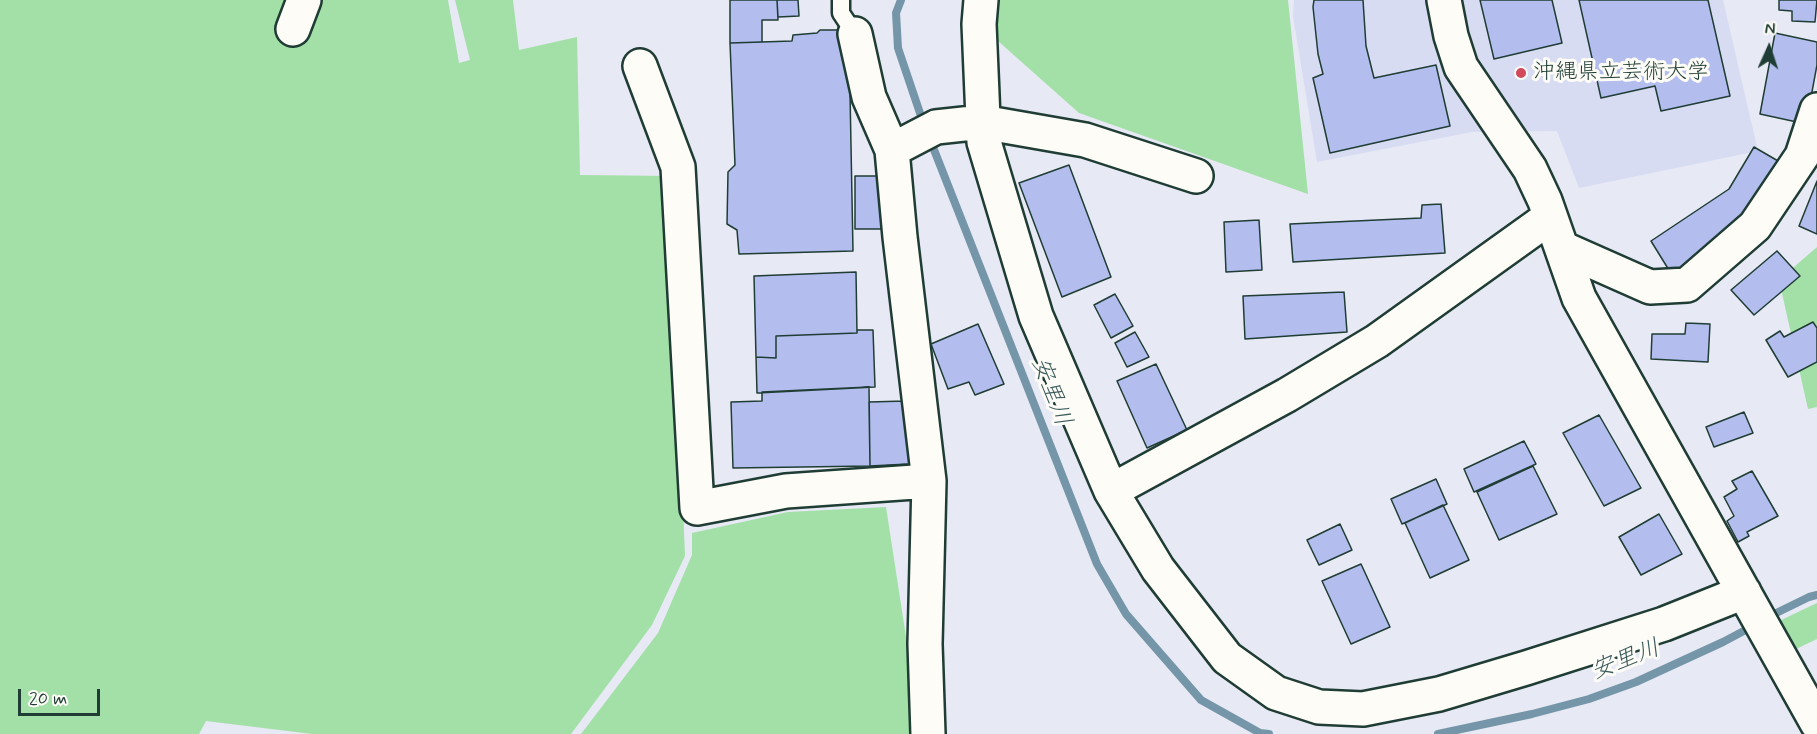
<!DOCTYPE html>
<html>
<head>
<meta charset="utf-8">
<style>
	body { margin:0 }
	#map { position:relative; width:1817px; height:734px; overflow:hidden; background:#e7e9f4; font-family:Mynerve,sans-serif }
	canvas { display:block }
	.north { position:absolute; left:1739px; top:18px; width:60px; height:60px; -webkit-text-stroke:4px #fdfcf7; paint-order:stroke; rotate:3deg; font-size:16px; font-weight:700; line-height:24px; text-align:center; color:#1f3d34 }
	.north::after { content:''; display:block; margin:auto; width:21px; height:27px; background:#1f3d34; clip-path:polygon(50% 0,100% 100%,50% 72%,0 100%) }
	.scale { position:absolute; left:18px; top:689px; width:82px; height:27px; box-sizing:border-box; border:3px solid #1f3d34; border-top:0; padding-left:8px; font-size:18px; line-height:21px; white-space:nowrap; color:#1f3d34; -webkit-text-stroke:4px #fdfcf7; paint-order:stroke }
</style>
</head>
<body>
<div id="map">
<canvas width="1817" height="734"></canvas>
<div class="north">N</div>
<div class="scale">20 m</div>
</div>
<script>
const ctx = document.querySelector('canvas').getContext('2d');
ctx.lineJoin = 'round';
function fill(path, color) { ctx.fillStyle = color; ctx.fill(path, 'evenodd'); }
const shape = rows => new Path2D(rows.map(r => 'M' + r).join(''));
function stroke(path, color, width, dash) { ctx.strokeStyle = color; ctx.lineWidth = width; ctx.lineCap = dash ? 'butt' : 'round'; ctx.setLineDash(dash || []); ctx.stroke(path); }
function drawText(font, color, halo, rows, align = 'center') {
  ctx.font = font + ' Mynerve,"Klee One",sans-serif'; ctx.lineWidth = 6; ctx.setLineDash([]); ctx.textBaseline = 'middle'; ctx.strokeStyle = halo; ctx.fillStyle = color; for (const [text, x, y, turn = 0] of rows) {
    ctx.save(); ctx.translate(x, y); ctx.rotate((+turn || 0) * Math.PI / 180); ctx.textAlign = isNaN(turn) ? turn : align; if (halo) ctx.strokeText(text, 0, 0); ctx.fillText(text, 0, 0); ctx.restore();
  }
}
fill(shape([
	[1294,0,1723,0,1758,151,1579,188,1557,131,1472,132,1317,162,1293,16]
]), '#d7dcf2');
fill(shape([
	[0,0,448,0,459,63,470,60,455,0,513,0,519,50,577,37,580,175,669,176,685,556,652,625,571,734,312,734,206,721,199,734,0,734],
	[997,0,1288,0,1308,194,1079,113,998,41],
	[1817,247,1817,407,1808,409,1779,280],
	[886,507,910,663,913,734,581,734,658,633,692,555,692,533,788,512],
	[1817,603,1817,639,1794,650,1777,622]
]), '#a2e0a7');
stroke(shape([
	[901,0,896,13,898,48,924,125],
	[929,137,1097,564,1126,614,1201,700,1260,733,1269,734],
	[1766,618,1809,597,1817,595],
	[1438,734,1532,714,1589,699,1636,682,1723,642,1755,625]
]), '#7496a8', 8);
const building = shape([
	[730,0,777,0,778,20,762,20,762,42,730,43,730,0],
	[777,0,798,0,799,16,778,17,777,0],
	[1314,0,1363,0,1366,46,1374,78,1436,65,1450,126,1330,153,1313,78,1323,74,1318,54,1313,7,1314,0],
	[1480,0,1552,0,1562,43,1494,59,1480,0],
	[1579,0,1708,0,1730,96,1661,111,1655,86,1601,98,1579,0],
	[1779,0,1817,0,1815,22,1792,21,1792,11,1779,10,1779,0],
	[820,30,844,30,849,40,853,251,739,254,737,230,727,224,728,172,735,165,730,43,792,41,793,35,817,33,820,30],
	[1775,33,1817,42,1817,65,1806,124,1760,114,1775,33],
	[1754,147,1785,165,1748,221,1672,275,1651,241,1729,189,1754,147],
	[1069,165,1111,277,1062,297,1019,183,1069,165],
	[855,176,882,176,882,229,855,229,855,176],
	[1817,181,1817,234,1799,226,1817,181],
	[1441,204,1445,253,1293,262,1290,224,1421,218,1422,205,1441,204],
	[1259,220,1262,270,1226,272,1224,222,1259,220],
	[1777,251,1800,276,1754,315,1731,290,1777,251],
	[856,272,857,333,776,336,776,358,756,357,754,276,856,272],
	[1344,292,1347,332,1245,339,1243,296,1344,292],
	[1115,294,1133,326,1111,338,1094,305,1115,294],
	[1813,322,1817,328,1817,362,1788,377,1766,340,1780,331,1784,337,1813,322],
	[1686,323,1710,324,1708,362,1651,359,1652,334,1685,334,1686,323],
	[978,324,1004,384,975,395,969,382,948,389,931,344,978,324],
	[857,330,873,330,875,387,757,393,756,357,776,358,776,336,857,333,857,330],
	[1135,332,1149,357,1127,367,1115,343,1135,332],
	[1156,364,1187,430,1147,448,1117,381,1156,364],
	[869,387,870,466,733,468,731,402,762,401,762,392,869,387],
	[905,401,909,464,870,466,869,402,905,401],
	[1744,412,1753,433,1714,447,1706,427,1744,412],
	[1599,415,1641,488,1604,506,1563,433,1599,415],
	[1524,441,1536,464,1474,492,1464,469,1524,441],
	[1533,466,1557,514,1499,540,1477,492,1533,466],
	[1752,471,1778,516,1747,532,1749,536,1738,542,1727,521,1734,516,1724,497,1737,489,1732,481,1752,471],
	[1436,479,1447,504,1402,524,1391,499,1436,479],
	[1443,505,1469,560,1430,578,1405,523,1443,505],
	[1659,514,1682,554,1641,575,1619,537,1659,514],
	[1340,524,1352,550,1319,565,1307,540,1340,524],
	[1361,564,1390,627,1351,644,1322,581,1361,564]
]);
fill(building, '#b3bdee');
stroke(building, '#1f3d34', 1.5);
const service = shape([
	[841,0,841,13,855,34]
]);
const minor = shape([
	[981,0,979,24,984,142,1036,316,1111,491,1158,569,1227,658,1276,693,1319,707,1363,709,1439,694,1526,668,1664,624,1744,592],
	[1444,0,1451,36,1461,67,1530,169,1545,201,1579,298,1817,723],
	[293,29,304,0],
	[855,34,869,97,892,150],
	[640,66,678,167,697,508,786,491,929,481],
	[1562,248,1650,287,1687,285,1755,226,1802,156,1817,110],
	[1111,491,1287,395,1377,341,1550,217],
	[928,734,925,644,929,481,900,237,892,150,936,127,982,122,1085,140,1196,176]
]);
stroke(service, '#1f3d34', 21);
stroke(minor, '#1f3d34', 38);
stroke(service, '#fdfcf7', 16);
stroke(minor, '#fdfcf7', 33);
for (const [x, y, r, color] of [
	[1521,73,6,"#d1495b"]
]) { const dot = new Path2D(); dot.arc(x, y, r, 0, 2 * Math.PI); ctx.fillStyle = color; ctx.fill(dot); stroke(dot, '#fdfcf7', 2); }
drawText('22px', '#1f3d34', '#fdfcf7', [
	["沖縄県立芸術大学",1533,73]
], 'left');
drawText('italic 24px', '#3b5b5b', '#fdfcf7', [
	["安里川",1050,392,69],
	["安里川",1626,661,-21]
]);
</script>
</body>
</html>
